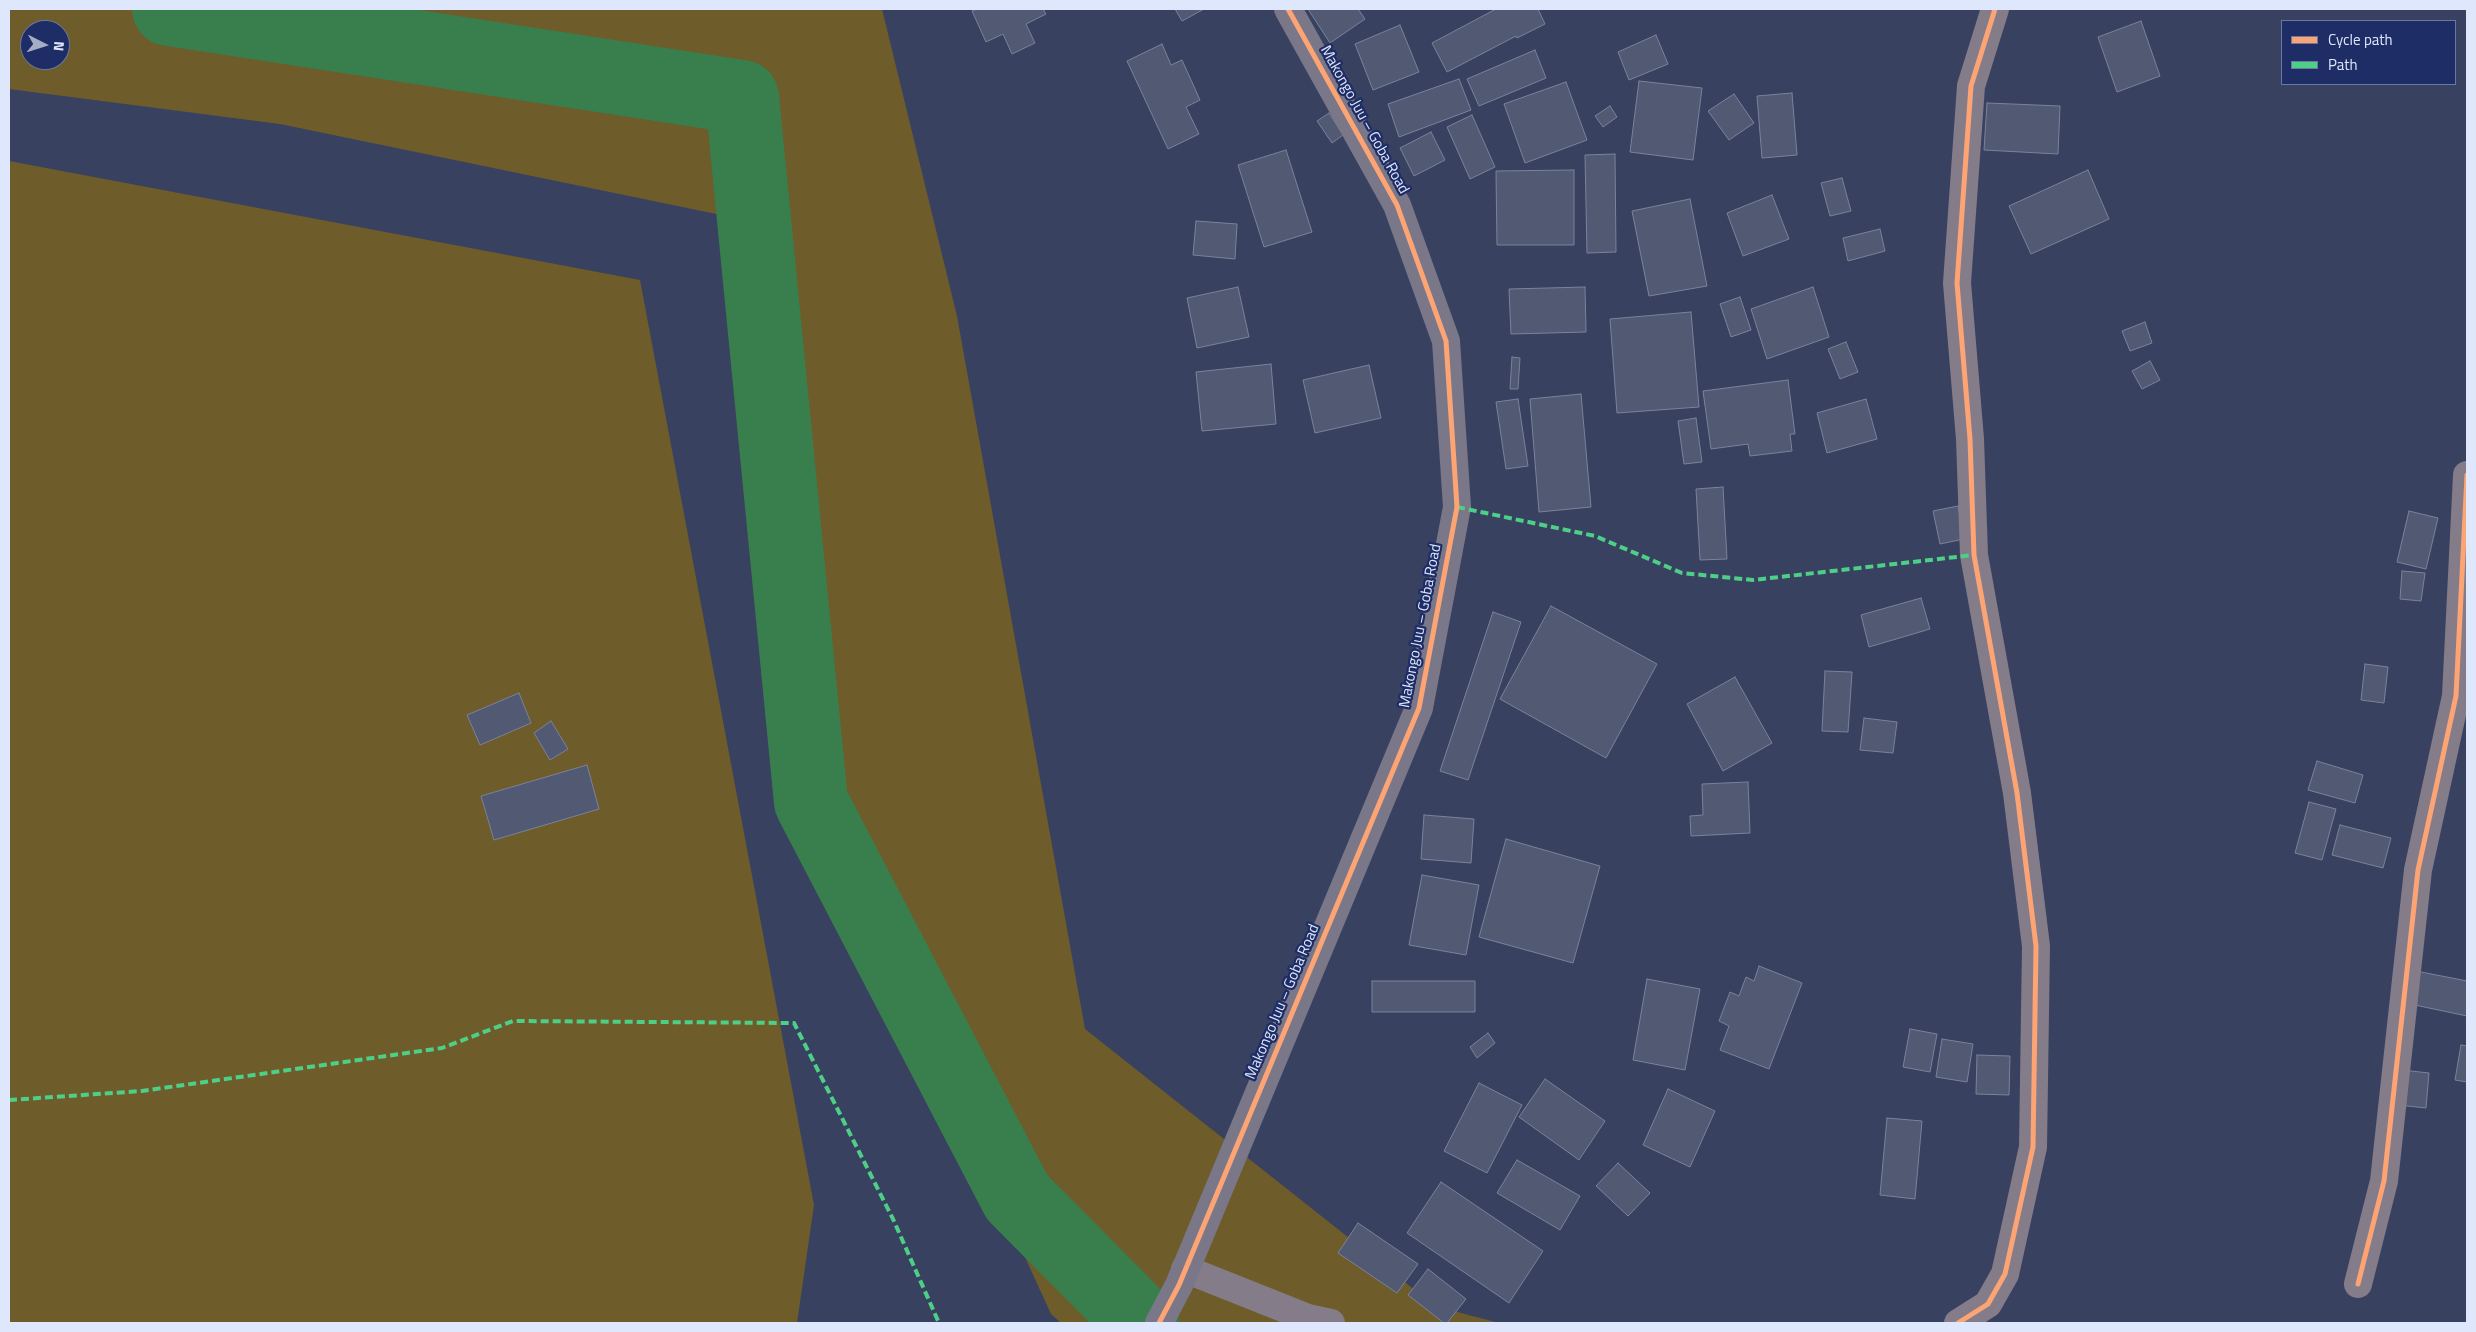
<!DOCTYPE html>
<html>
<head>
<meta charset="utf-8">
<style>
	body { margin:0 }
	#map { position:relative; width:2476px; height:1332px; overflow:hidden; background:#394160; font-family:"Titillium Web",sans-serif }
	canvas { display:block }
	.frame { position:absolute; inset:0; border:10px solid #dee7fc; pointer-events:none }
	.legend { position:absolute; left:2281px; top:20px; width:175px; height:65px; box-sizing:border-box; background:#1e2d65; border:1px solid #6b77a1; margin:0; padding:6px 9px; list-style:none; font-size:15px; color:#dee7fc }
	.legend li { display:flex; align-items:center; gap:10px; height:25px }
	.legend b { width:25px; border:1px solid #6b77a1 }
	.north { position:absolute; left:20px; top:20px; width:50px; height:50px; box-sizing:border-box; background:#1e2d65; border:1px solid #6b77a1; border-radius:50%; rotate:95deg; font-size:14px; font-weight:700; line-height:20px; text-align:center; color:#dee7fc }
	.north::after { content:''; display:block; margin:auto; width:18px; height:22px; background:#a4adc5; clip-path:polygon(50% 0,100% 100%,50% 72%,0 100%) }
</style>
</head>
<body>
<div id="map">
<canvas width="2476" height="1332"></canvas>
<div class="frame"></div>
<ul class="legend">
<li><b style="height:6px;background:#fda474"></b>Cycle path</li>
<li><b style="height:6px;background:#4dcf88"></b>Path</li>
</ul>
<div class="north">N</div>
</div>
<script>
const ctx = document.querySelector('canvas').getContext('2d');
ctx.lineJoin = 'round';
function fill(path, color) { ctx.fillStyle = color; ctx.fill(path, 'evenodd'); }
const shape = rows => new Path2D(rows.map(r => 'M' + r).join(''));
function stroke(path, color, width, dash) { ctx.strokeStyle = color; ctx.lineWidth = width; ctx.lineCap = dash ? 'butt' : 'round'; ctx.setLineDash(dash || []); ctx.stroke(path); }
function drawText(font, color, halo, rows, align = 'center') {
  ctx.font = font + ' "Titillium Web",sans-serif'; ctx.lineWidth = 4.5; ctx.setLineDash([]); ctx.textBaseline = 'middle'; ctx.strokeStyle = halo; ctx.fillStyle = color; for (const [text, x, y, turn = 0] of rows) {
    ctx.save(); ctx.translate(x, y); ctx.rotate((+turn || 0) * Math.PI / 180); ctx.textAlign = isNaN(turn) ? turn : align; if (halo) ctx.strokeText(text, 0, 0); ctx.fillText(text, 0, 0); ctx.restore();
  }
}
fill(shape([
	[9,9,882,9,957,316,1085,1029,1435,1306,1499,1323,1061,1323,1051,1314,778,717,726,216,280,124,9,89],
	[30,30,60,30,60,60,30,60],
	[9,161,640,280,814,1205,797,1323,9,1323]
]), '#6e5c2a');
stroke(shape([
	[169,9,742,97,811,802,1017,1197,1142,1323]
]), '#397f4d', 74);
const building = shape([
	[977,9,1043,9,1046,14,1026,24,1035,43,1012,54,1003,34,986,42,972,11,977,9],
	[1175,9,1204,9,1182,21,1175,9],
	[1308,9,1358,9,1365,19,1330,43,1308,9],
	[1496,9,1538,9,1545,24,1517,38,1516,36,1447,72,1432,43,1496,9],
	[2141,21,2160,76,2117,92,2098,37,2141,21],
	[1400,25,1419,72,1373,90,1355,44,1400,25],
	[1656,35,1668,64,1629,80,1618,52,1656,35],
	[1162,44,1171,65,1182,60,1200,100,1186,107,1199,134,1168,149,1127,61,1162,44],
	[1535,50,1546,78,1479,106,1467,79,1535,50],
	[1459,79,1471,110,1399,137,1388,104,1459,79],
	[1639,81,1702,88,1693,160,1630,152,1639,81],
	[1566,82,1587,140,1525,163,1504,104,1566,82],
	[1792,93,1797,155,1762,158,1757,96,1792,93],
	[1734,94,1754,123,1729,140,1708,111,1734,94],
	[1987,103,2060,106,2058,154,1984,150,1987,103],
	[1610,106,1617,117,1603,127,1595,116,1610,106],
	[1329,113,1343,135,1332,143,1317,121,1329,113],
	[1472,115,1495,167,1470,179,1447,127,1472,115],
	[1431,132,1445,160,1414,176,1400,148,1431,132],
	[1286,150,1312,232,1264,247,1238,165,1286,150],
	[1615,154,1616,252,1587,253,1585,155,1615,154],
	[1574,170,1574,245,1497,245,1496,171,1574,170],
	[2088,170,2109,219,2031,254,2009,206,2088,170],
	[1842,178,1851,211,1830,216,1821,183,1842,178],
	[1772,195,1789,239,1743,256,1727,213,1772,195],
	[1690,199,1707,286,1649,296,1632,211,1690,199],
	[1196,221,1237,224,1235,259,1193,255,1196,221],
	[1880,229,1885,251,1848,261,1843,238,1880,229],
	[1238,287,1249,337,1197,348,1187,298,1238,287],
	[1585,287,1586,332,1511,334,1509,289,1585,287],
	[1813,287,1829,337,1767,359,1751,309,1813,287],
	[1740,297,1751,330,1731,337,1720,304,1740,297],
	[1691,312,1699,407,1617,413,1610,319,1691,312],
	[2145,322,2152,343,2130,351,2122,331,2145,322],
	[1846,342,1858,372,1840,379,1828,349,1846,342],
	[1512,357,1520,358,1518,389,1510,389,1512,357],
	[2150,361,2160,380,2142,389,2132,371,2150,361],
	[1271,364,1276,424,1202,431,1196,372,1271,364],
	[1369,365,1381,418,1315,433,1303,380,1369,365],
	[1788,380,1795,434,1790,434,1792,451,1750,456,1748,444,1711,449,1703,391,1788,380],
	[1581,394,1591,507,1539,512,1530,399,1581,394],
	[1518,399,1528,466,1506,469,1496,402,1518,399],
	[1866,399,1877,439,1827,453,1817,413,1866,399],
	[1696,418,1702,462,1684,464,1678,421,1696,418],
	[1723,487,1727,559,1700,560,1696,489,1723,487],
	[1958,506,1964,539,1940,544,1933,511,1958,506],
	[2409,511,2438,518,2426,569,2397,562,2409,511],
	[2402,571,2425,573,2421,601,2400,599,2402,571],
	[1921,598,1930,629,1869,647,1861,615,1921,598],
	[1551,606,1657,664,1606,758,1500,699,1551,606],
	[1493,612,1521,622,1468,780,1440,771,1493,612],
	[2365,664,2388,667,2384,703,2361,700,2365,664],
	[1825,671,1852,672,1848,732,1822,731,1825,671],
	[1735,677,1772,743,1723,771,1687,704,1735,677],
	[519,693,531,723,480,745,467,715,519,693],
	[1864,718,1897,722,1893,753,1860,750,1864,718],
	[551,721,568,749,550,760,534,733,551,721],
	[2317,761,2363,775,2355,803,2308,790,2317,761],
	[587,765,599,809,494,840,481,796,587,765],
	[1748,782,1750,833,1691,836,1690,816,1703,815,1702,784,1748,782],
	[2309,802,2336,809,2322,860,2295,853,2309,802],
	[1424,815,1474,819,1471,863,1421,859,1424,815],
	[2340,825,2391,838,2383,868,2332,855,2340,825],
	[1506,839,1600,866,1573,963,1479,937,1506,839],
	[1422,875,1479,885,1466,955,1409,945,1422,875],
	[1759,966,1802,983,1769,1069,1720,1050,1729,1026,1719,1021,1730,992,1739,996,1746,977,1754,981,1759,966],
	[2416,971,2467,981,2467,1016,2410,1004,2416,971],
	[1647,979,1700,989,1685,1070,1633,1060,1647,979],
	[1372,981,1475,981,1475,1012,1372,1012,1372,981],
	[1910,1029,1937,1034,1930,1072,1903,1067,1910,1029],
	[1488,1033,1495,1043,1477,1058,1470,1047,1488,1033],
	[1942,1039,1973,1044,1967,1082,1936,1077,1942,1039],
	[2461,1045,2467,1046,2467,1082,2455,1080,2461,1045],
	[1977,1055,2010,1056,2009,1095,1976,1094,1977,1055],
	[2402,1070,2429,1073,2426,1108,2398,1105,2402,1070],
	[1545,1079,1605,1121,1579,1160,1519,1117,1545,1079],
	[1479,1083,1522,1105,1487,1173,1444,1151,1479,1083],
	[1668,1089,1715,1111,1690,1167,1643,1145,1668,1089],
	[1887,1118,1922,1121,1915,1199,1880,1195,1887,1118],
	[1517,1160,1580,1196,1560,1230,1497,1193,1517,1160],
	[1618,1163,1650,1193,1628,1216,1596,1186,1618,1163],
	[1441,1182,1543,1251,1509,1303,1407,1233,1441,1182],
	[1358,1223,1418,1264,1397,1293,1338,1253,1358,1223],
	[1428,1269,1466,1299,1447,1323,1444,1323,1408,1295,1428,1269]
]);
fill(building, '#525973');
stroke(building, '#7a829d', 1);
stroke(shape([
	[1185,1269,1308,1318,1331,1323],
	[2358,1284,2384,1181,2418,870,2456,696,2467,475],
	[1958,1323,1988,1304,2005,1274,2033,1147,2036,946,2017,793,1974,555,1970,439,1957,283,1971,86,1995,9]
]), '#857c8a', 28);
stroke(shape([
	[1159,1323,1179,1285,1419,708,1457,507,1446,341,1397,205,1288,9]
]), '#7a7789', 28);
stroke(shape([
	[1457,507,1595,536,1682,573,1753,580,1974,555],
	[9,1100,142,1091,442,1048,513,1021,794,1023,893,1219,939,1323]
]), '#4dcf88', 4, [8, 4]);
stroke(shape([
	[2358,1284,2384,1181,2418,870,2456,696,2467,475],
	[1159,1323,1179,1285,1419,708,1457,507,1446,341,1397,205,1288,9],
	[1958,1323,1988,1304,2005,1274,2033,1147,2036,946,2017,793,1974,555,1970,439,1957,283,1971,86,1995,9]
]), '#fda474', 5);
drawText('15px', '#dee7fc', '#1e2d65', [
	["Makongo Juu – Goba Road",1364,120,61],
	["Makongo Juu – Goba Road",1421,626,-79],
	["Makongo Juu – Goba Road",1283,1002,-67]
]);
</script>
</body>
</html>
